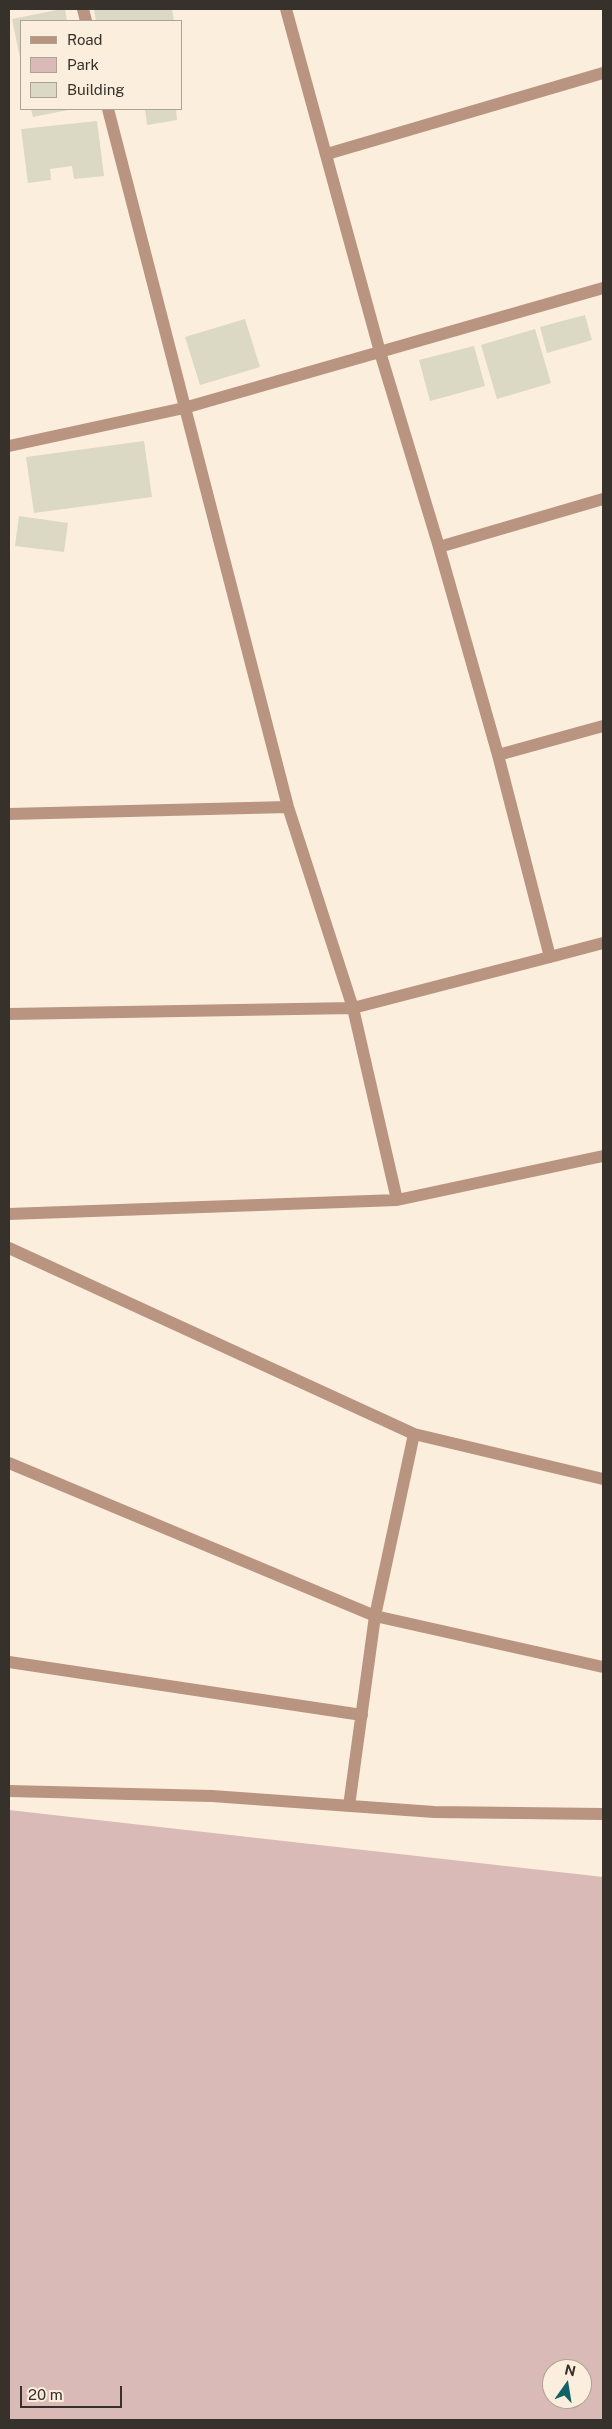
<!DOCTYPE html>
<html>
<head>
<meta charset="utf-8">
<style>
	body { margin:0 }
	#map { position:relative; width:612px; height:2429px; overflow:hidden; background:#fbeedc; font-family:"Public Sans",sans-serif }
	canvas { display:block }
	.frame { position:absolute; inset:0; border:10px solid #36312b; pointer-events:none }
	.legend { position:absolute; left:20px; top:20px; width:162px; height:90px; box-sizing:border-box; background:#fbeedc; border:1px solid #aca295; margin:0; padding:6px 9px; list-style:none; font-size:15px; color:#36312b }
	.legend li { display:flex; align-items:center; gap:10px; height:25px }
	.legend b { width:25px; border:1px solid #aca295 }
	.north { position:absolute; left:542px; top:2359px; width:50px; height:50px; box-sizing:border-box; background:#fbeedc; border:1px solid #aca295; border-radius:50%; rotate:13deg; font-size:14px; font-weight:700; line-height:20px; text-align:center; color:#36312b }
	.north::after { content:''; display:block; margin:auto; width:18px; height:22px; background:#116168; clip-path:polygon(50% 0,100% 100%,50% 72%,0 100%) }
	.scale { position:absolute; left:20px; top:2386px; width:102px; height:22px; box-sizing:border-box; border:2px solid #36312b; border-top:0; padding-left:6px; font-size:15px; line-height:18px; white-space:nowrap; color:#36312b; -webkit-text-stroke:4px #fbeedc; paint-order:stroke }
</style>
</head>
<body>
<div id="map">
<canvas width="612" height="2429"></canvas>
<div class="frame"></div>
<ul class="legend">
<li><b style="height:6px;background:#b99480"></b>Road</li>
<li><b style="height:14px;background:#d9bab7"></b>Park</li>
<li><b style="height:14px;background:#dbd8c4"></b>Building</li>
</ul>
<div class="north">N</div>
<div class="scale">20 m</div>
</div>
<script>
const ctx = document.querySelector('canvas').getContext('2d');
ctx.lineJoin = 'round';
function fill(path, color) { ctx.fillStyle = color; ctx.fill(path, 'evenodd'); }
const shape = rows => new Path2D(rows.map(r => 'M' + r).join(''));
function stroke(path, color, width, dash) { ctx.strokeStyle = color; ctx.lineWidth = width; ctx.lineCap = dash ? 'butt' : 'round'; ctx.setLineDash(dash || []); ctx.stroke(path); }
fill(shape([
	[9,1810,603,1877,603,2420,9,2420],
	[552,2369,582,2369,582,2399,552,2399]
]), '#d9bab7');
fill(shape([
	[62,9,65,9,67,21,21,21,20,58,12,19],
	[94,9,172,9,174,21,96,21],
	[31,109,68,109,68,110,33,117],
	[145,109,176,109,177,120,147,125],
	[97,121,104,176,74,179,72,166,50,169,51,180,28,183,21,129],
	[585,315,592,340,547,353,540,327],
	[245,319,260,367,200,385,185,337],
	[535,329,551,383,497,399,481,345],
	[474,346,485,386,430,401,419,360],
	[144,441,152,497,34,513,26,457],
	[19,516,68,523,64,552,15,546]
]), '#dbd8c4');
stroke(shape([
	[83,9,86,21],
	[286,9,380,352,439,547,603,499],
	[108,109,288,807,353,1008,397,1200],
	[327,154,603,73],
	[9,446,184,408,603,288],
	[498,755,603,726],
	[9,814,288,807],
	[550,957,603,943],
	[9,1014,353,1008,550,957,498,755,439,547],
	[9,1214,397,1200,603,1156],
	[9,1248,414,1434,603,1479],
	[9,1463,375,1616,603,1667],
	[9,1662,362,1715],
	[9,1791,212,1796,434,1812,603,1814],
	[349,1806,375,1616,414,1434]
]), '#b99480', 12);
</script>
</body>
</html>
